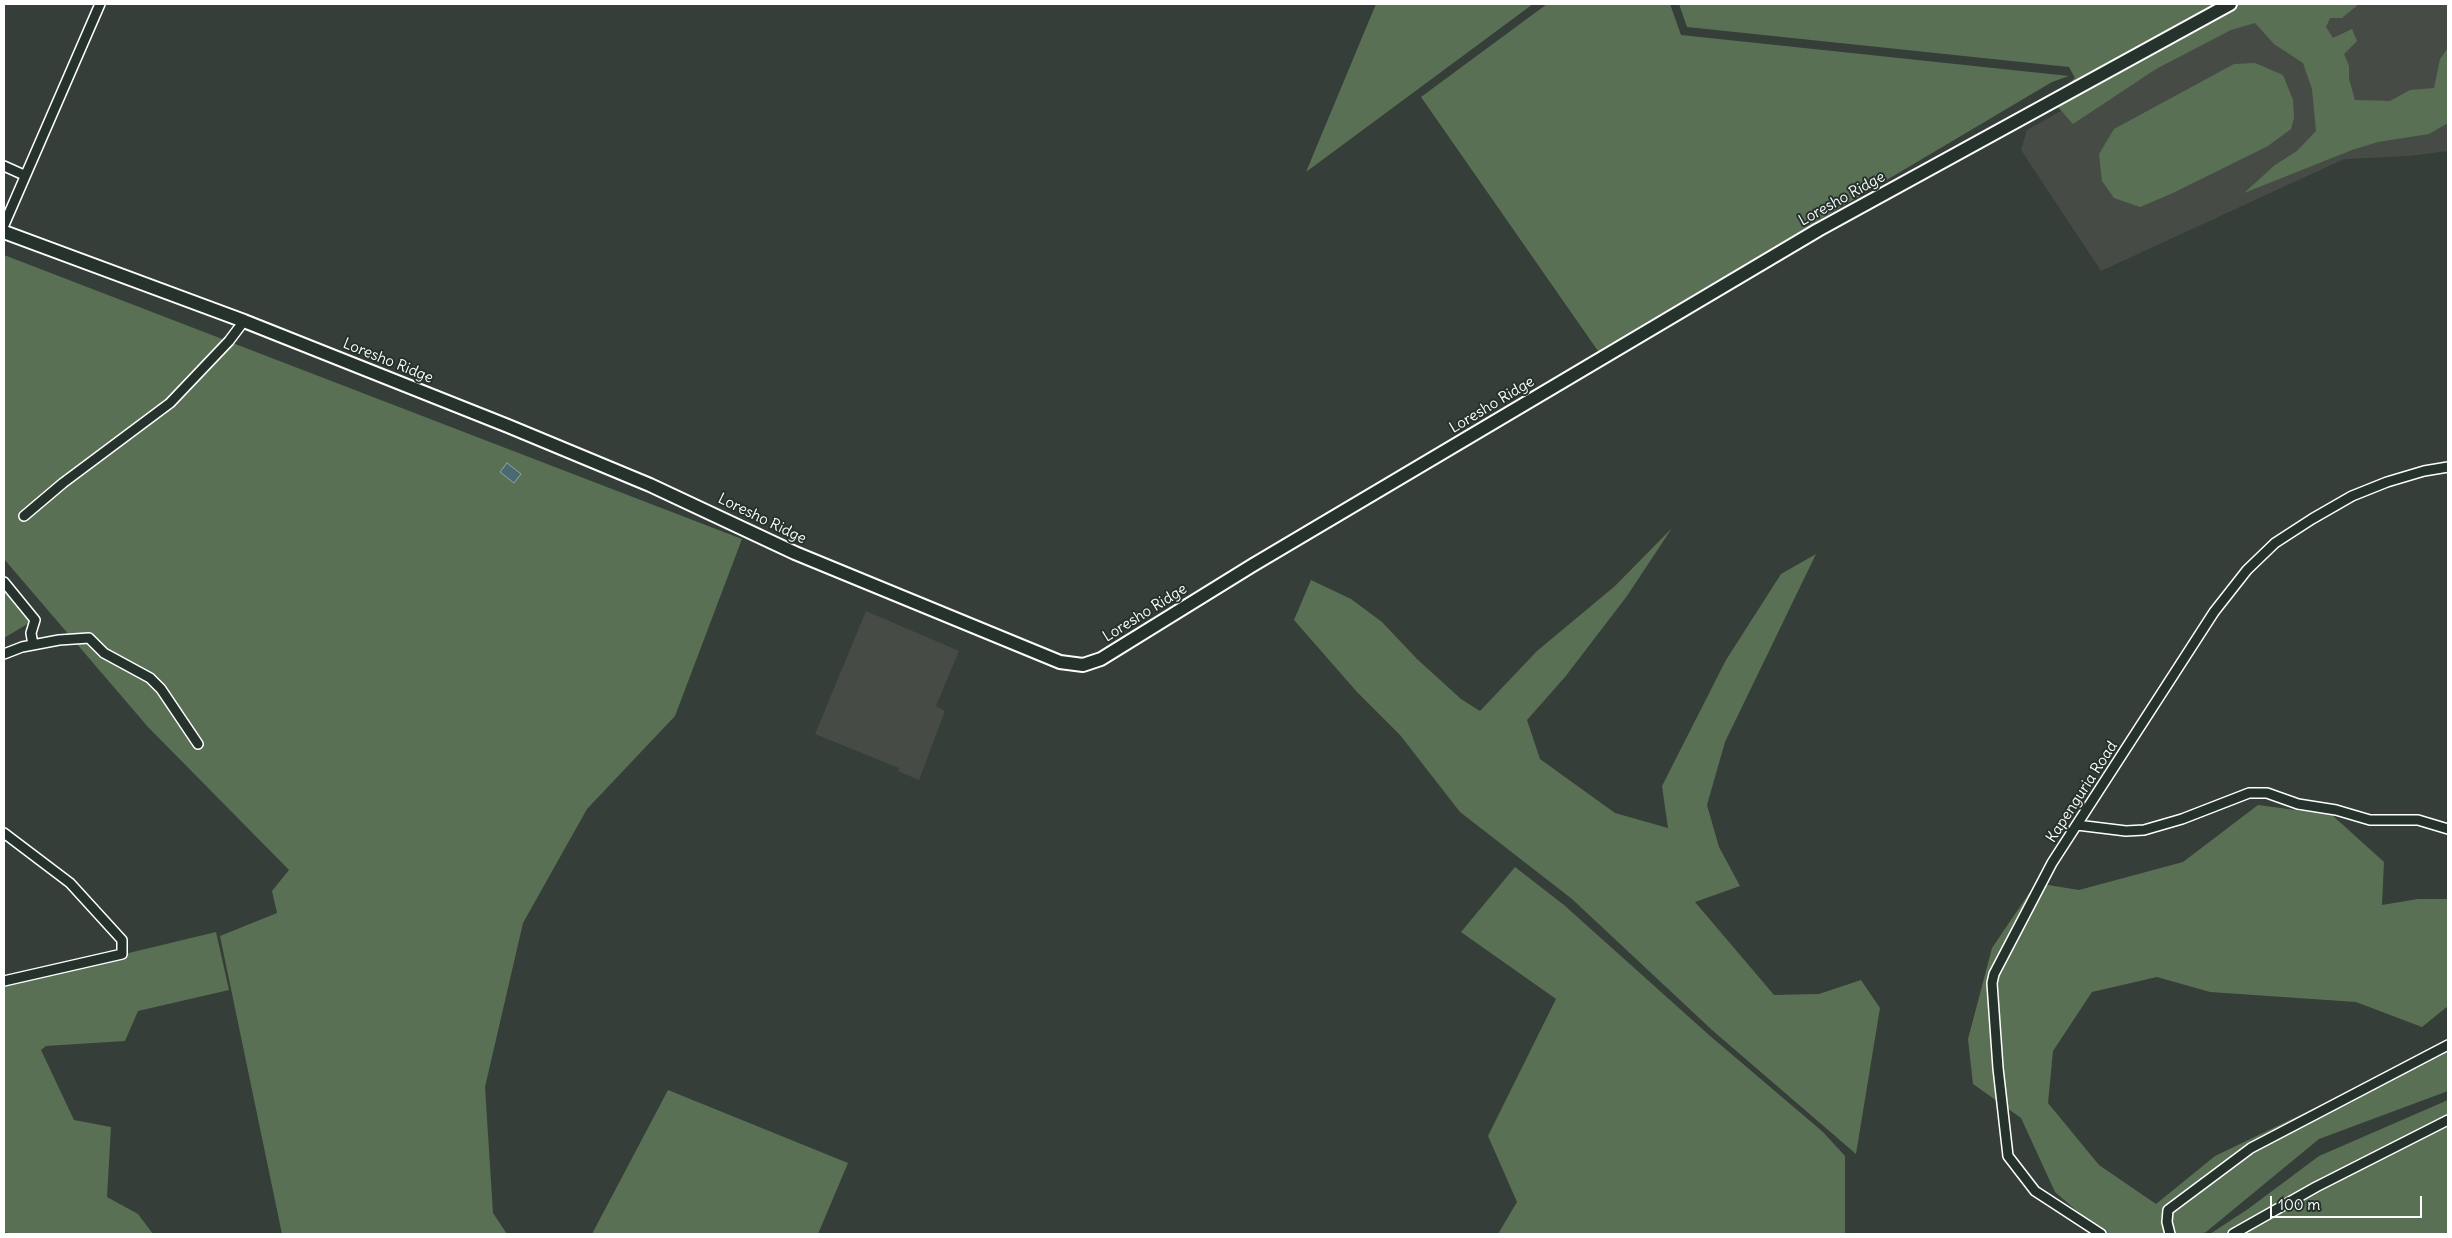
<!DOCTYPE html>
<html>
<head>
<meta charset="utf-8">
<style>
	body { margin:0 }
	#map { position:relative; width:2452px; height:1238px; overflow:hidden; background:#353e38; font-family:Delius,sans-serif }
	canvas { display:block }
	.frame { position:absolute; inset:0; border:5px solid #fff; pointer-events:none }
	.scale { position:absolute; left:2270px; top:1196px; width:152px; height:22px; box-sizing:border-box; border:2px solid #fff; border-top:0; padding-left:6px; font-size:15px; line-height:18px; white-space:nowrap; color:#fff; -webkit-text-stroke:4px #26332d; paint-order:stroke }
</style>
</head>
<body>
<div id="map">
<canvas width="2452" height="1238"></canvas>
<div class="frame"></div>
<div class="scale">100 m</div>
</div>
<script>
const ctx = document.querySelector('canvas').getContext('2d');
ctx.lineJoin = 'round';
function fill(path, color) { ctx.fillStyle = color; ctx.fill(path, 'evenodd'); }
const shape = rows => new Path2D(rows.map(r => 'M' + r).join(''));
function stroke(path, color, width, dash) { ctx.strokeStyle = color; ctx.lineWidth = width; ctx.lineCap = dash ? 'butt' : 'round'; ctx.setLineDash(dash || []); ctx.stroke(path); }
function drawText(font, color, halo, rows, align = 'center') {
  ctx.font = font + ' Delius,sans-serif'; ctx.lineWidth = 4; ctx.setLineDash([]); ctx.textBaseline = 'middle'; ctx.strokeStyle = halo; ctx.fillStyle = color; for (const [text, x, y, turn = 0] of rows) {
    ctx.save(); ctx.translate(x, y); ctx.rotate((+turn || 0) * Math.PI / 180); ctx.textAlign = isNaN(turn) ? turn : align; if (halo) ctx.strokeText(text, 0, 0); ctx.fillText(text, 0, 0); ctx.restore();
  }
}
fill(shape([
	[2252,4,2448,4,2448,151,2409,156,2344,159,2101,271,2021,150,2027,130],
	[866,611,959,651,936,706,945,711,919,780,898,771,899,768,815,734]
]), '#474b45');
fill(shape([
	[1376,4,1533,4,1306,172],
	[1547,4,1670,4,1681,35,2069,76,2052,82,1598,351,1421,97],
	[1679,4,2359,4,2342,18,2330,18,2326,27,2333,38,2352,29,2357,41,2344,54,2349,66,2349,79,2355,100,2390,101,2410,90,2434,88,2440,59,2448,48,2448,123,2429,134,2378,142,2352,150,2244,193,2275,165,2297,151,2316,131,2312,89,2303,63,2274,44,2255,23,2231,30,2156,69,2073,124,2057,106,2058,92,2075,78,2069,67,1687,27],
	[2255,63,2283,75,2293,100,2294,118,2291,129,2268,146,2173,193,2140,207,2114,198,2102,181,2099,154,2114,129,2234,64],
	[4,255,742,539,675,716,587,809,523,923,485,1087,493,1213,507,1234,282,1234,220,936,277,913,272,891,289,870,148,727,4,559],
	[1672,528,1627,596,1565,677,1527,720,1540,759,1615,813,1668,828,1662,786,1726,660,1781,574,1816,554,1725,742,1707,805,1719,847,1740,886,1695,902,1774,995,1819,994,1861,980,1880,1008,1856,1154,1712,1030,1572,899,1460,812,1400,735,1357,692,1294,620,1311,580,1351,599,1382,622,1417,659,1461,699,1480,711,1537,651,1615,586],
	[4,583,34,620,4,638],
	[2258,805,2332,815,2384,862,2382,905,2418,899,2448,899,2448,1006,2422,1027,2356,1002,2210,992,2157,977,2092,992,2053,1051,2048,1103,2099,1165,2156,1204,2215,1156,2429,1053,2448,1048,2448,1091,2319,1139,2206,1232,2201,1234,2103,1234,2055,1192,2021,1118,1973,1084,1968,1039,1992,948,2036,883,2079,890,2183,862],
	[1515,867,1564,905,1709,1035,1823,1132,1845,1156,1845,1234,1498,1234,1517,1202,1488,1136,1556,999,1461,932],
	[216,932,229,990,138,1011,125,1041,46,1046,41,1050,74,1120,111,1127,107,1197,138,1214,153,1234,13,1234,4,1232,4,983],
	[668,1090,848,1163,818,1234,592,1234],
	[2448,1100,2448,1234,2210,1234,2248,1209,2319,1156]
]), '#5a7054');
const water = shape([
	[507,463,521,474,514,483,500,472,507,463]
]);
fill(water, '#496a70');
stroke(water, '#92a6a9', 1);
const street = shape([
	[4,166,24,175],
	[4,225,100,4],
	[24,516,63,483,170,403,229,341,244,321],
	[4,582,35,620,31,633,33,645],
	[4,654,22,647,59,640,89,638,104,653,150,678,161,689,198,744],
	[2077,825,2126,831,2144,830,2182,819,2249,793,2267,793,2298,804,2336,810,2370,820,2418,820,2448,829],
	[4,833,70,883,122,940,122,954,4,981],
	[2101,1234,2035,1191,2008,1156,1998,1068,1992,983,1994,974,2052,863,2214,612,2247,570,2275,543,2312,519,2352,496,2387,482,2424,471,2448,467],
	[2170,1234,2167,1222,2168,1210,2251,1148,2448,1045],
	[2233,1234,2316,1187,2448,1120]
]);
const secondary = shape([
	[4,232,244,321,508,426,650,485,795,553,1060,662,1083,665,1101,659,1253,565,1818,230,2230,4]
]);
stroke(street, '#fff', 12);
stroke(secondary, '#fff', 16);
stroke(street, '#26332d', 9);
stroke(secondary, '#26332d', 12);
drawText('15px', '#fff', '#26332d', [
	["Loresho Ridge",1842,199,-29],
	["Loresho Ridge",388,361,22],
	["Loresho Ridge",1492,405,-31],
	["Loresho Ridge",762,519,26],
	["Loresho Ridge",1145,613,-32],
	["Kapenguria Road",2082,792,-57]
]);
</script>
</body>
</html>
